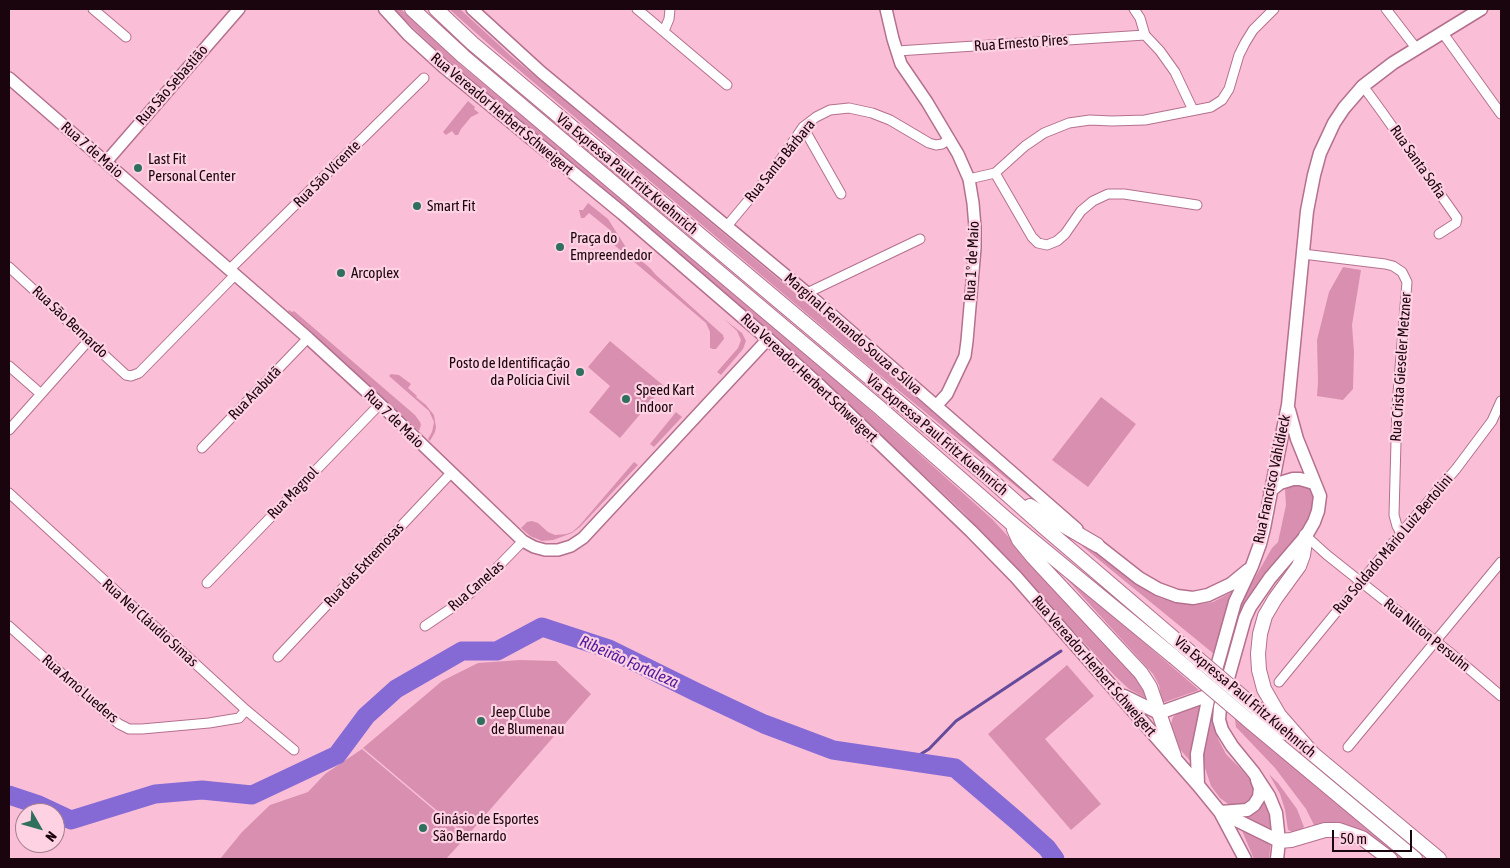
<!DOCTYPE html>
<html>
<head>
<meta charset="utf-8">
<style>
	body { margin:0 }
	#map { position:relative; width:1510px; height:868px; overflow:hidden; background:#fabfd7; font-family:"Asap Condensed",sans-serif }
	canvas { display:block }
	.frame { position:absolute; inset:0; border:10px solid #1a040e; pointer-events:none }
	.north { position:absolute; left:15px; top:803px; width:50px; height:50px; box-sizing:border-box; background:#fed1e3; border:1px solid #a37f8e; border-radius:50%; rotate:128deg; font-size:14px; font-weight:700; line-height:20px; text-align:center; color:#1a040e }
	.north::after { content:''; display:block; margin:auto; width:18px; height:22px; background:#2f6f5d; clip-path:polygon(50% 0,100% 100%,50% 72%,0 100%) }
	.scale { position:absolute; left:1332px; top:830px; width:80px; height:22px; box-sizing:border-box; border:2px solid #1a040e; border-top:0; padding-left:6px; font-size:15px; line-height:18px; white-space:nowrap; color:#1a040e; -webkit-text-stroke:4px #fed1e3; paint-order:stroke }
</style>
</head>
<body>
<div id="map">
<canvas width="1510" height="868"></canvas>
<div class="frame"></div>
<div class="north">N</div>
<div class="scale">50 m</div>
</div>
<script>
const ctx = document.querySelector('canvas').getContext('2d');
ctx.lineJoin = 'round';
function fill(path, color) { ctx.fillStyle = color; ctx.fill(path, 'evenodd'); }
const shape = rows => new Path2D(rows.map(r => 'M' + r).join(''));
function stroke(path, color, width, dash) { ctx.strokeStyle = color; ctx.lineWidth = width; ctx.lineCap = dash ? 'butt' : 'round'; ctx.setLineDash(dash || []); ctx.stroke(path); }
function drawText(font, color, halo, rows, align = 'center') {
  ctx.font = font + ' "Asap Condensed",sans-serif'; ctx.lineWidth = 4.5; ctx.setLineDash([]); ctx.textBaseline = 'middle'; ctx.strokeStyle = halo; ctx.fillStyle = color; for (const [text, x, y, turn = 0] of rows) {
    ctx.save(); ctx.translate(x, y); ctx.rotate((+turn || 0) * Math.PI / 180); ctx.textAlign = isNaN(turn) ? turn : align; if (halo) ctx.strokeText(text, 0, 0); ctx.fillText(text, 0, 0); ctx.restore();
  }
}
fill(shape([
	[393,9,401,9,462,66,596,177,808,356,886,424,992,519,1134,672,1151,701,1129,689,1115,676,964,513,849,405,803,362,592,181,442,55],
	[449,9,460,9,511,56,807,303,1042,506,1018,488,864,362,493,48],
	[468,101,475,107,474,109,479,113,471,117,461,129,458,135,455,135,452,131,446,135,443,132],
	[588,203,608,219,627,249,650,268,656,275,723,335,724,339,716,349,713,349,710,348,710,332,706,323,606,238,606,236,610,230,589,213,584,218,581,218,579,210,583,210],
	[1343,267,1361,270,1352,325,1354,352,1353,389,1343,400,1317,396,1318,382,1317,340,1329,292],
	[289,310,292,312,294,311,415,415,420,422,421,425,419,431,288,311],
	[724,319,742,333,746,341,743,349,721,375,717,372,738,348,741,340,737,331],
	[610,341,664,386,620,438,589,412,610,386,588,367],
	[391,374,399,375,411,384,408,388,417,396,416,397,426,405,434,415,436,427,435,432,430,441,428,439,432,432,434,422,429,411,389,376],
	[1101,397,1136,424,1088,487,1052,460],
	[676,412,682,417,654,447,650,444],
	[634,462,638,465,580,527,572,533,553,540,542,541,530,536,521,528,527,522,532,521,538,523,548,532,555,535,566,534,572,532,579,526],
	[1302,482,1313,490,1314,500,1311,513,1303,529,1248,602,1237,622,1242,600,1272,548,1278,542,1286,505,1285,490,1293,483],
	[1085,544,1144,588,1160,598,1178,603,1200,604,1213,602,1232,592,1214,654,1082,546],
	[1054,565,1199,690,1165,702,1162,702,1159,685,1153,674],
	[520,660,556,661,591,694,467,836,363,748,442,681,478,663],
	[1067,665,1094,696,1045,739,1101,804,1071,830,988,734],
	[1203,705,1191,762,1176,745,1172,736,1171,724,1173,717,1180,711,1190,706],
	[1234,713,1409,859,1399,859,1358,829,1333,823,1314,825,1306,809,1275,768,1236,727],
	[1212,718,1218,739,1226,754,1240,768,1250,780,1253,789,1252,796,1247,802,1241,805,1234,806,1228,804,1220,798,1211,786,1203,762,1204,749],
	[362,749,466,837,446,859,220,859,242,832,270,805,308,792,325,774],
	[1269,774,1278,783,1297,809,1304,827,1298,832,1293,832,1288,830,1285,810,1280,794],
	[1264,800,1270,819,1271,829,1241,816,1260,806],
	[1240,826,1271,839,1269,859,1254,859]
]), '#d990b0');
stroke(shape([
	[908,762,929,749,956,721,1061,651]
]), '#654b9a', 3);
stroke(shape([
	[9,795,39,805,71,820,155,794,202,790,252,795,337,755,366,716,396,689,462,651,497,651,542,627,609,649,696,692,764,724,833,750,955,768,1017,821,1047,848,1055,859]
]), '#856ad6', 19);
const minor = shape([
	[93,9,126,37],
	[637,9,727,85],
	[1134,9,1140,18,1145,35,1160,51,1175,72,1193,110],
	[1386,9,1416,48],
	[664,31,669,19,670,9],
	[1442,32,1501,114],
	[897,51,1145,35],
	[1363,86,1382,112,1457,218,1456,223,1439,234],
	[803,127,841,194],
	[995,173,1032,237,1038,243,1047,245,1057,241,1065,234,1081,211,1093,201,1108,194,1124,194,1197,205],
	[969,179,995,173,1025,146,1044,133,1069,123,1090,120,1112,121,1145,120,1211,107,1222,100,1229,89,1239,55,1245,43,1253,30,1274,9],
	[727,226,772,172,803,127,816,117,830,110,849,108,872,113,890,120,929,143,936,145,942,144,950,139],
	[1303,254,1385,264,1393,266,1402,272,1407,282,1397,405,1394,515,1397,526,1401,533],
	[9,267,126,375,131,376,139,373,235,275],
	[229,270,424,78],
	[807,293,920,239],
	[9,366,41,394],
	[9,430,89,340],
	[202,448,308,338],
	[9,493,246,710,294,750],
	[1306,536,1327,555,1448,651,1501,696],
	[207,583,380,404],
	[9,626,109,716,119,724,129,729,142,729,209,723,239,718,246,710],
	[425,626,459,603,485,580,523,541],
	[278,657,451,473],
	[1279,682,1401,533,1456,469,1492,421,1501,401],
	[1348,747,1501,562]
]);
const tertiary = shape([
	[472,9,541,72,807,293,1077,529],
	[886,9,893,39,901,64,927,102,958,154,969,179,973,203,975,227,975,248,967,341,965,356,947,394,936,406],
	[9,78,308,338,380,404,523,541,534,547,545,550,558,550,571,546,583,538,768,339],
	[106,162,239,9]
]);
const secondary = shape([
	[385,9,408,34,443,66,622,213,768,339,820,386,971,531,1016,577,1198,785,1220,812,1245,859],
	[1270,491,1280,483,1293,479,1300,479,1314,483],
	[1097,545,1139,578,1158,589,1177,596,1193,598,1208,595,1231,584,1248,570],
	[1124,696,1159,713,1209,695],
	[1198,785,1197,754,1209,695,1235,602,1252,566,1260,544,1264,528,1278,455,1288,405,1307,211,1314,175,1320,153,1334,123,1344,108,1363,86,1393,63,1481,9],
	[1220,812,1247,810,1254,805,1259,797,1260,788,1257,780],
	[1222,813,1279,841],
	[1277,859,1279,841,1276,813,1269,796,1254,773,1232,746,1222,730,1219,720,1220,707,1245,618,1250,607,1270,578,1306,536,1314,522,1318,511,1320,496,1297,439,1289,410]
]);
const primary = shape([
	[412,9,464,57,880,408,1010,522,1174,657],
	[436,9,472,43,990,479,1045,528,1183,646],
	[1030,506,1097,545],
	[1014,529,1019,540,1033,557,1141,673,1150,687,1174,756],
	[1306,536,1303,555,1299,566,1275,599,1265,616,1260,634,1258,654,1259,670,1264,689,1272,703,1279,715,1314,755],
	[1257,709,1286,733],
	[1247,719,1415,859],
	[1307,749,1439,859],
	[1279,841,1291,840,1325,830,1339,830,1362,838,1390,859]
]);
stroke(minor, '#b4708e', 11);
stroke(tertiary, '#b4708e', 14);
stroke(secondary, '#b4708e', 15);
stroke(primary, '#b4708e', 16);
stroke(minor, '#fff', 9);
stroke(tertiary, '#fff', 11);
stroke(secondary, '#fff', 12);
stroke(primary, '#fff', 14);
const primaryBridge = shape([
	[1183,646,1257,709],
	[1174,657,1247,719]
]);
stroke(primaryBridge, '#b4708e', 16, []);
stroke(primaryBridge, '#fff', 14);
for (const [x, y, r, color] of [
	[138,168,5,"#2f6f5d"],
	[417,206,5,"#2f6f5d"],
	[560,247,5,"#2f6f5d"],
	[341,273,5,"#2f6f5d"],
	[580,372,5,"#2f6f5d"],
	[626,399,5,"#2f6f5d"],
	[481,721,5,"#2f6f5d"],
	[423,828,5,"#2f6f5d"]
]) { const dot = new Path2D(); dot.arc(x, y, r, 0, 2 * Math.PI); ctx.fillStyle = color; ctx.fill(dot); stroke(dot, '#fed1e3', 2); }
drawText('15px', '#1a040e', '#fed1e3', [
	["Rua Ernesto Pires",1021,43,-4],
	["Rua São Sebastião",172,85,-49],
	["Rua Vereador Herbert Schweigert",502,114,40],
	["Rua 7 de Maio",92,150,41],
	["Rua Santa Bárbara",780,161,-51],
	["Rua Santa Sofia",1418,162,55],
	["Rua São Vicente",327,174,-45],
	["Via Expressa Paul Fritz Kuehnrich",627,174,40],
	["Rua 1º de Maio",972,261,-87],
	["Rua São Bernardo",70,322,43],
	["Marginal Fernando Souza e Silva",853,334,41],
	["Rua Crista Gieseler Metzner",1401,367,-86],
	["Rua Vereador Herbert Schweigert",809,378,43],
	["Rua Arabutã",255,393,-46],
	["Rua 7 de Maio",394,419,44],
	["Via Expressa Paul Fritz Kuehnrich",937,435,40],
	["Rua Francisco Vahldieck",1272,479,-78],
	["Rua Magnol",293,493,-46],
	["Rua Soldado Mário Luiz Bertolini",1393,544,-50],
	["Rua das Extremosas",364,565,-47],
	["Rua Canelas",476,586,-41],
	["Rua Nei Cláudio Simas",150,623,42],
	["Rua Nilton Persuhn",1427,635,39],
	["Rua Vereador Herbert Schweigert",1094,666,49],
	["Rua Arno Lueders",80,689,41],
	["Via Expressa Paul Fritz Kuehnrich",1245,697,40]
]);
drawText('15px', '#1a040e', '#fed1e3', [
	["Last Fit",148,159],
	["Personal Center",148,176],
	["Smart Fit",427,206],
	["Praça do",570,238],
	["Empreendedor",570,255],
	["Arcoplex",351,273],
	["Posto de Identificação",570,363,"right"],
	["da Polícia Civil",570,380,"right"],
	["Speed Kart",636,390],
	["Indoor",636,407],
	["Jeep Clube",491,712],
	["de Blumenau",491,729],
	["Ginásio de Esportes",433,819],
	["São Bernardo",433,836]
], 'left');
drawText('italic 16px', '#4c1a9d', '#fed1e3', [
	["Ribeirão Fortaleza",629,662,24]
]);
</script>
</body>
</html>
